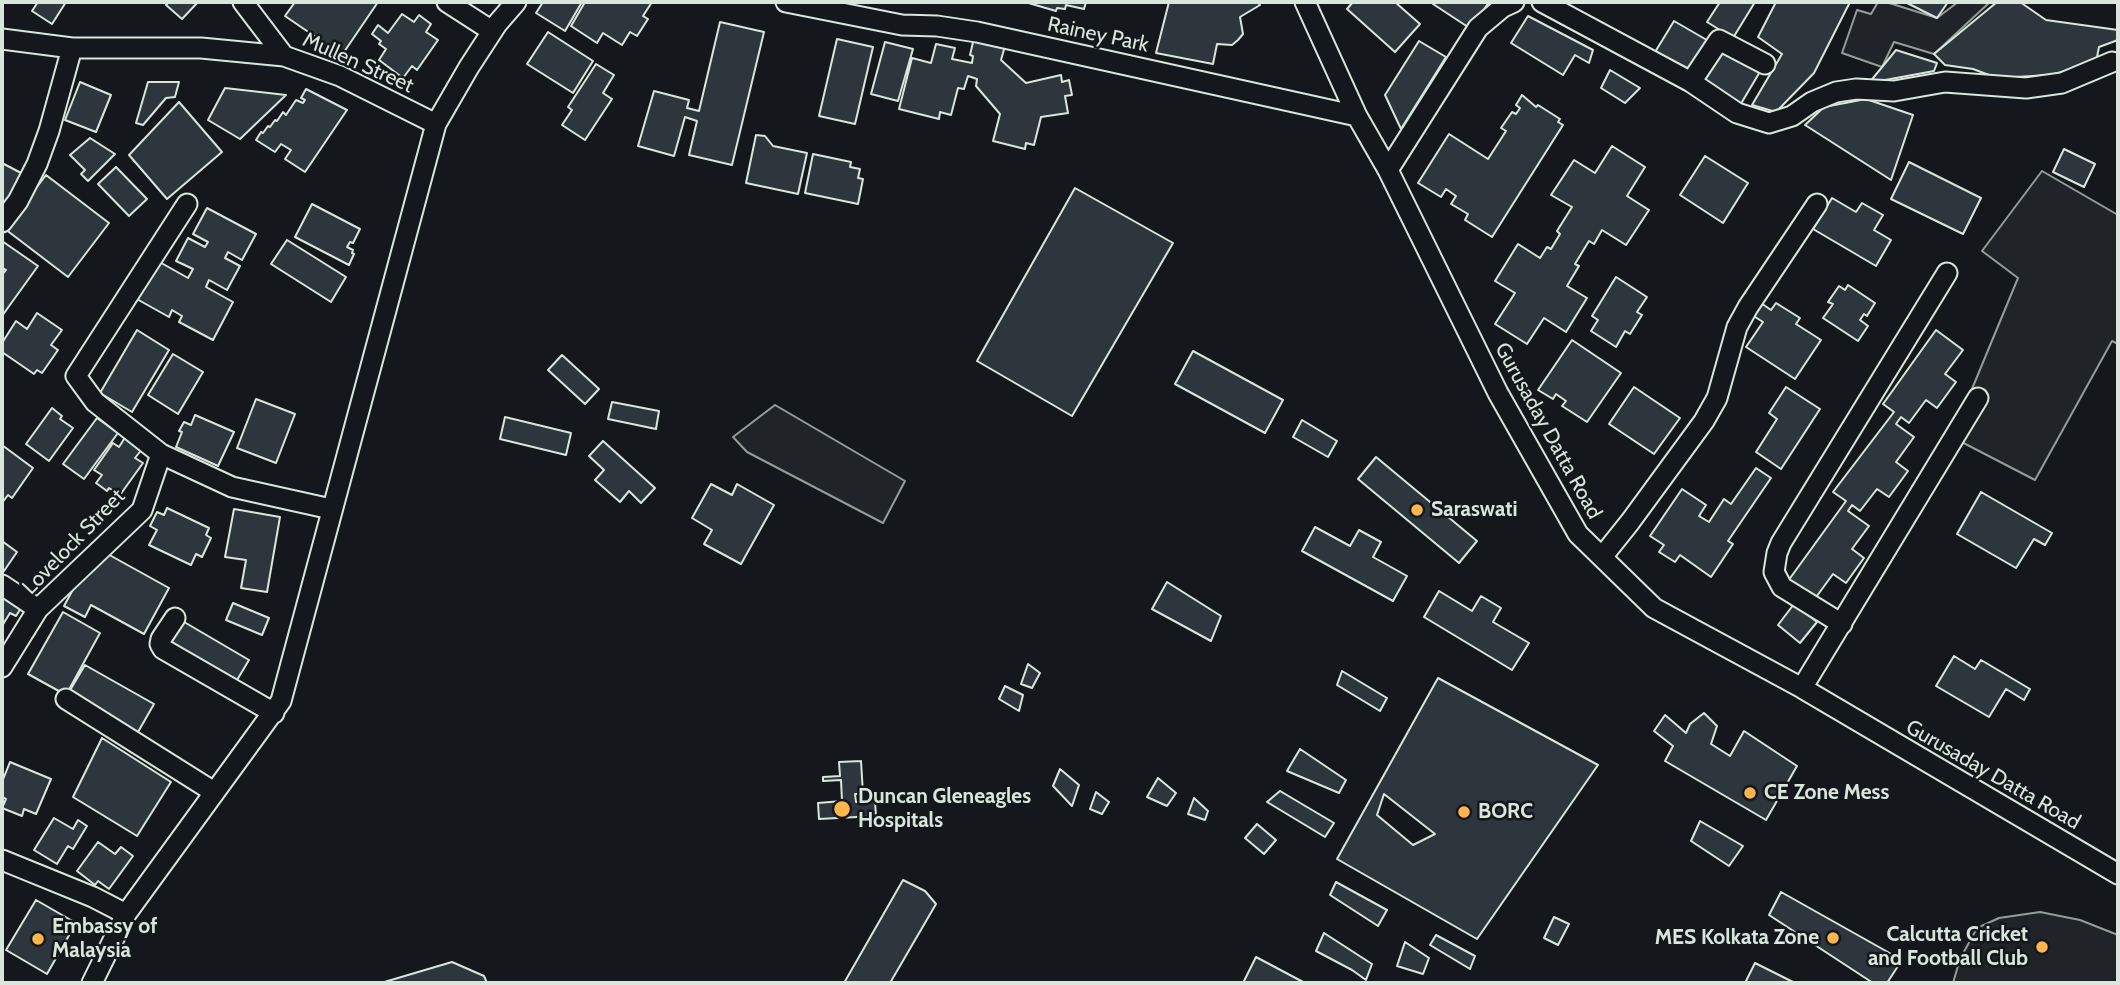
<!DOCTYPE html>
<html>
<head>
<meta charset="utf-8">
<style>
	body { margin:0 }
	#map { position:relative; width:2120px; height:985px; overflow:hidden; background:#14181c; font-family:Cabin,sans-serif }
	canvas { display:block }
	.frame { position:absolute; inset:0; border:4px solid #d8e6dc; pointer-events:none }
</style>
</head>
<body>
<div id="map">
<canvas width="2120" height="985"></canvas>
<div class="frame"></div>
</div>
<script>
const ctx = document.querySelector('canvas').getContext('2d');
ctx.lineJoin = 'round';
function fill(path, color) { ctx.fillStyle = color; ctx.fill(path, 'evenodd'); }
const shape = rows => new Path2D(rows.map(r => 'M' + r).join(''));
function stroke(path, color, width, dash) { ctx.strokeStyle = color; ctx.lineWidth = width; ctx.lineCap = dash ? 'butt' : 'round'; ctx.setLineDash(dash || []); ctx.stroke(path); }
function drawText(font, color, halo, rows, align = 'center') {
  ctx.font = font + ' Cabin,sans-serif'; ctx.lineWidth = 5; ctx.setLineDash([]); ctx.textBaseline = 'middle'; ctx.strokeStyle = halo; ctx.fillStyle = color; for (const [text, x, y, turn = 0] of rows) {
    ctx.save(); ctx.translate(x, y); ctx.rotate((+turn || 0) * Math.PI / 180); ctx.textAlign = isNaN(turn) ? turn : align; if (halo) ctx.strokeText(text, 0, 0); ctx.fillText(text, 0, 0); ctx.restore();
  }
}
const green = shape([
	[1878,2,1886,2,1937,18,1958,2,1990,2,1934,54,1894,42,1882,67,1842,53,1857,10,1871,14,1878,2],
	[2042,171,2118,215,2118,344,2112,341,2035,480,1952,437,2018,278,1982,251,2042,171],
	[775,405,905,481,883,523,747,452,733,437,775,405],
	[2040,912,2080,920,2118,935,2118,983,1953,983,1960,959,1977,928,1999,918,2040,912]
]);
fill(green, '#202428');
stroke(green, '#939e99', 2);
const building = shape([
	[38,2,66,2,52,24,32,11,38,2],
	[169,2,198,2,182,19,166,5,169,2],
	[295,2,378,2,342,55,285,16,295,2],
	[543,2,582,2,565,31,536,13,543,2],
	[585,2,652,2,643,16,648,19,637,36,630,32,622,45,603,33,597,43,571,26,585,2],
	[1025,2,1086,2,1084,9,1066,5,1065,9,1057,8,1056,11,1025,2],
	[1169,2,1258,2,1260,5,1240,17,1243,34,1238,40,1232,45,1217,44,1213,64,1156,53,1169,2],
	[1353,2,1395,2,1420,24,1395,52,1347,9,1353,2],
	[1434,2,1489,2,1471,29,1433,4,1434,2],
	[1720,2,1755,2,1733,38,1707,22,1720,2],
	[1776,2,1850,2,1814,73,1776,112,1752,105,1782,54,1758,37,1776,2],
	[1905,2,1948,2,1937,18,1905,2],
	[1997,2,2020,2,2046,20,2118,30,2118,40,2099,47,2096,62,2051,75,1997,78,1973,69,1945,65,1934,54,1997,2],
	[402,14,414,22,419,15,431,24,426,32,438,40,417,70,412,66,403,78,379,60,386,49,379,44,381,41,372,34,378,25,388,33,402,14],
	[1528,16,1593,50,1589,63,1575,55,1563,75,1511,43,1528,16],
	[1674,21,1712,43,1690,80,1652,57,1674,21],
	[720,22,764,32,732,165,689,155,697,121,685,117,674,156,638,146,654,91,689,100,687,108,699,111,720,22],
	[548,32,593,61,573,93,527,64,548,32],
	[974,38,1005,46,1001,60,1026,83,1061,75,1062,82,1069,80,1072,95,1065,96,1068,113,1041,117,1034,145,1026,143,1025,149,993,141,1000,114,976,86,977,79,968,76,964,89,958,88,951,115,940,112,939,119,899,109,912,58,931,63,936,44,955,48,952,59,972,63,973,56,970,55,974,38],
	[837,39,873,47,855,124,819,116,837,39],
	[1419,41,1446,57,1401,129,1385,95,1419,41],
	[885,42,913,49,898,101,871,94,885,42],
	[1722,47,1761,70,1739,107,1700,84,1722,47],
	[1896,50,1937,63,1934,71,1869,83,1896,50],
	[596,64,614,75,603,93,612,99,585,140,562,125,572,110,568,107,596,64],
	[1610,70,1640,88,1625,103,1601,88,1610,70],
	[80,82,111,95,96,132,65,120,80,82],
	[148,82,179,82,175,97,166,98,143,125,136,123,148,82],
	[225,88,286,95,240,139,208,120,225,88],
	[306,89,347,110,305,172,285,159,291,150,281,144,275,152,256,140,261,132,263,133,268,126,270,127,275,120,277,121,283,112,286,115,296,100,303,103,305,100,301,98,306,89],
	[1522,95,1536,107,1538,105,1560,119,1558,122,1563,125,1492,237,1465,220,1468,214,1451,204,1456,196,1446,189,1441,197,1418,183,1449,134,1488,159,1506,131,1501,128,1512,112,1516,114,1520,108,1516,105,1522,95],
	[1866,99,1913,115,1891,180,1805,125,1824,107,1866,99],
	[179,102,222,152,167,199,129,155,179,102],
	[756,135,765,136,773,146,807,153,798,194,746,183,756,135],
	[90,138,115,154,88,181,81,174,85,170,70,155,90,138],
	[1612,146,1645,167,1627,196,1649,210,1626,245,1602,230,1594,244,1589,241,1575,264,1579,266,1567,286,1587,298,1566,332,1544,318,1527,344,1495,324,1515,293,1495,281,1518,244,1540,258,1547,247,1551,249,1560,234,1557,231,1572,207,1551,195,1574,160,1595,173,1612,146],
	[2064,149,2095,164,2084,187,2053,172,2064,149],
	[813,154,851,162,850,167,860,169,858,178,863,179,858,204,805,193,813,154],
	[1705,156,1748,183,1723,223,1680,195,1705,156],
	[1909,162,1981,198,1963,234,1891,199,1909,162],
	[2,163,23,174,5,209,2,207,2,163],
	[116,167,147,199,129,216,98,184,116,167],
	[46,175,109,223,68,277,5,229,46,175],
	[1075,188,1173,243,1072,416,977,361,1075,188],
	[1832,198,1856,212,1862,203,1883,215,1874,230,1891,240,1876,266,1813,229,1832,198],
	[312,204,360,229,353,243,350,242,347,247,353,250,352,253,354,254,349,265,295,237,312,204],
	[207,208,256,234,242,260,228,252,225,258,240,266,227,290,209,280,206,287,233,302,213,340,179,322,182,316,172,310,169,317,135,298,156,260,188,278,193,269,176,261,188,238,205,247,208,242,193,234,207,208],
	[287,240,346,277,331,302,271,264,287,240],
	[2,241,38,266,2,316,2,275,6,270,2,268,2,241],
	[1616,277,1647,297,1637,312,1642,315,1630,334,1625,331,1616,347,1591,331,1598,320,1592,316,1616,277],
	[1848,285,1875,303,1867,316,1864,314,1860,320,1868,326,1858,341,1823,318,1833,304,1828,302,1839,286,1845,290,1848,285],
	[1761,303,1771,310,1776,303,1800,318,1796,324,1821,340,1795,379,1746,347,1763,322,1752,315,1761,303],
	[37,313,62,330,51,345,58,350,42,373,37,370,34,374,2,352,2,343,16,321,27,329,37,313],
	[137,330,169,350,132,412,100,393,137,330],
	[1936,330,1963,350,1945,374,1956,382,1937,408,1926,400,1909,423,1901,417,1896,424,1914,437,1896,462,1908,471,1889,497,1877,489,1860,511,1852,505,1848,511,1869,526,1852,549,1864,558,1846,583,1833,574,1814,600,1788,581,1846,501,1833,492,1894,412,1883,404,1936,330],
	[1572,340,1621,373,1587,422,1562,406,1566,401,1556,394,1553,399,1538,390,1572,340],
	[1193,351,1283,400,1265,433,1175,384,1193,351],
	[173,354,203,372,178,414,148,395,173,354],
	[562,355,599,389,585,404,548,370,562,355],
	[1634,387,1680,418,1654,454,1609,424,1634,387],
	[1786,387,1820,409,1781,469,1756,452,1777,419,1769,413,1786,387],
	[256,399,295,414,276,463,237,448,256,399],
	[612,402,659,411,656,429,608,419,612,402],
	[52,408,62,416,60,419,73,428,49,461,26,444,52,408],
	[195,415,234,432,218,466,176,447,182,432,179,431,184,422,191,425,195,415],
	[505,417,571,433,566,455,500,439,505,417],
	[97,418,118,433,84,479,63,464,97,418],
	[1302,420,1337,441,1328,457,1293,437,1302,420],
	[126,436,143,448,135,458,143,463,120,495,109,488,107,491,96,483,102,475,94,470,113,443,119,447,126,436],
	[603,441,655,488,641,503,629,491,620,502,595,480,604,470,589,456,603,441],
	[2,445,33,468,12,498,8,495,2,503,2,445],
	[1376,457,1477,541,1459,563,1358,479,1376,457],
	[1756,468,1771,478,1728,541,1733,544,1711,577,1680,555,1675,562,1659,552,1664,545,1650,536,1682,489,1706,505,1699,516,1709,522,1724,499,1731,504,1756,468],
	[711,484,732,495,737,484,774,505,741,564,704,544,712,530,692,518,711,484],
	[1981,492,2052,533,2045,545,2034,539,2016,568,1957,534,1981,492],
	[167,508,209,528,206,535,211,538,202,557,196,554,191,565,149,545,157,530,150,526,157,512,164,515,167,508],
	[234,509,280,517,267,592,241,588,246,560,225,557,234,509],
	[1315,527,1350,546,1359,530,1381,542,1373,557,1407,576,1393,601,1302,551,1315,527],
	[2,541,17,552,4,571,2,570,2,541],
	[104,552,169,588,144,634,91,605,85,617,64,606,83,571,89,568,94,570,104,552],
	[1167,582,1221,616,1211,641,1152,609,1167,582],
	[1439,591,1472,611,1481,596,1501,608,1493,622,1529,643,1512,670,1424,617,1439,591],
	[2,592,23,605,16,616,10,613,2,626,2,592],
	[233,603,269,618,262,635,226,620,233,603],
	[1794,604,1817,622,1800,643,1778,625,1794,604],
	[63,612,100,633,66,695,28,674,63,612],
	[179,619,249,660,234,685,164,644,179,619],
	[1954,656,1975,669,1981,660,2030,689,2024,700,2006,689,1989,717,1936,686,1954,656],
	[1028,664,1040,673,1032,688,1021,684,1028,664],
	[85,665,154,704,138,732,69,692,85,665],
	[1342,671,1387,698,1380,711,1337,685,1342,671],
	[1438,678,1598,765,1477,939,1337,859,1438,678],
	[1005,686,1023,695,1019,711,999,699,1005,686],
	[1704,713,1717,726,1711,744,1730,756,1744,731,1797,766,1766,820,1665,761,1673,746,1654,731,1665,715,1686,733,1690,724,1704,713],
	[102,738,171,782,137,836,73,797,102,738],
	[1300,749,1346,780,1339,793,1287,771,1300,749],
	[861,761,863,794,855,794,856,802,875,801,876,816,819,819,818,803,842,801,841,780,823,781,823,777,840,776,839,762,861,761],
	[10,762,51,779,36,814,24,809,22,816,2,808,6,799,2,797,2,782,10,762],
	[1060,769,1079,785,1072,806,1053,786,1060,769],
	[1158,778,1176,793,1167,806,1147,797,1158,778],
	[1280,791,1334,823,1325,837,1267,802,1280,791],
	[1096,792,1109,802,1102,814,1090,809,1096,792],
	[1384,794,1435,834,1413,845,1377,815,1384,794],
	[1194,798,1208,811,1205,820,1188,814,1194,798],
	[54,818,73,829,78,820,87,826,73,849,68,846,57,864,34,850,54,818],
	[1700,821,1743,846,1729,866,1691,841,1700,821],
	[1257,824,1276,840,1264,854,1245,838,1257,824],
	[98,842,115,854,121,847,133,856,109,889,98,881,95,885,77,871,98,842],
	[903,880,925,891,936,904,890,983,844,983,903,880],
	[1336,882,1387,910,1378,926,1330,895,1336,882],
	[1781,892,1902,960,1887,983,1873,983,1769,915,1781,892],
	[36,900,76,923,47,974,6,950,36,900],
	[1554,917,1569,924,1558,945,1544,938,1554,917],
	[1324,933,1372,964,1366,980,1352,970,1316,951,1324,933],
	[1436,935,1475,956,1470,969,1430,945,1436,935],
	[1405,942,1429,958,1423,974,1397,966,1405,942],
	[1256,957,1305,983,1243,983,1256,957],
	[452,962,484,976,487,983,381,983,452,962],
	[1755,963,1795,983,1745,983,1755,963]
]);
fill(building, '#2c363c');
stroke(building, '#d8e6dc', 2);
const minor = shape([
	[243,2,284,56,340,76,436,124],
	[447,2,492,31],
	[786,2,902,25,937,26,977,32,1357,116],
	[1305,2,1357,116,1388,170,1498,393,1578,534,1654,608,1802,688,2118,874],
	[1542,2,1691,82,1737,113,1769,123,1792,116,1812,102,1836,92,1856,89,1894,91,1945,82,2026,88,2062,83,2112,62],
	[2,39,72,48,201,48,284,56],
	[1691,82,1719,40,1765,64],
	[1388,170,1478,28,1503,7,1514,2],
	[187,204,76,376,95,402,161,454,232,487,331,509],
	[2,222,18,201,37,164,49,131,72,48],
	[1602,557,1630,522,1704,421,1717,398,1737,327,1748,307,1817,204],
	[2,585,38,609],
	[175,618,161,639,160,644,163,649,274,713],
	[1842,624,1782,587,1774,572,1777,553,1781,543,1947,273],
	[2,667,38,609,142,510,161,454],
	[1802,688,1978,398],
	[66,699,214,792],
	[2,860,93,897,126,914],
	[92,983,126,914,281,701,436,124,469,67,497,24,516,2]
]);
stroke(minor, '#d8e6dc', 23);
stroke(minor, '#14181c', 19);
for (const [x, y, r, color] of [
	[1417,510,7,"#ffb74d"],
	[1750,793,7,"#ffb74d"],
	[842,809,9,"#ffb74d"],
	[1464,812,7,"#ffb74d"],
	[1833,938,7,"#ffb74d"],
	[38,939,7,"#ffb74d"],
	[2042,947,7,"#ffb74d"]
]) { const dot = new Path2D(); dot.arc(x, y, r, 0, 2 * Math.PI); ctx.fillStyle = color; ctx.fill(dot); stroke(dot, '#14181c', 2.5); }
drawText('21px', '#d8e6dc', '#14181c', [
	["Rainey Park",1098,35,12],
	["Mullen Street",358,63,24],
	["Gurusaday Datta Road",1548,431,61],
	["Lovelock Street",74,542,-46],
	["Gurusaday Datta Road",1993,775,30]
]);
drawText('bold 21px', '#d8e6dc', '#14181c', [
	["Saraswati",1431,510],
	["CE Zone Mess",1764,793],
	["Duncan Gleneagles",858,797],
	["Hospitals",858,821],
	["BORC",1478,812],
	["Embassy of",52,927],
	["Malaysia",52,951],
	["Calcutta Cricket",2028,935,"right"],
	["and Football Club",2028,959,"right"],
	["MES Kolkata Zone",1819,938,"right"]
], 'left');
</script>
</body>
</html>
